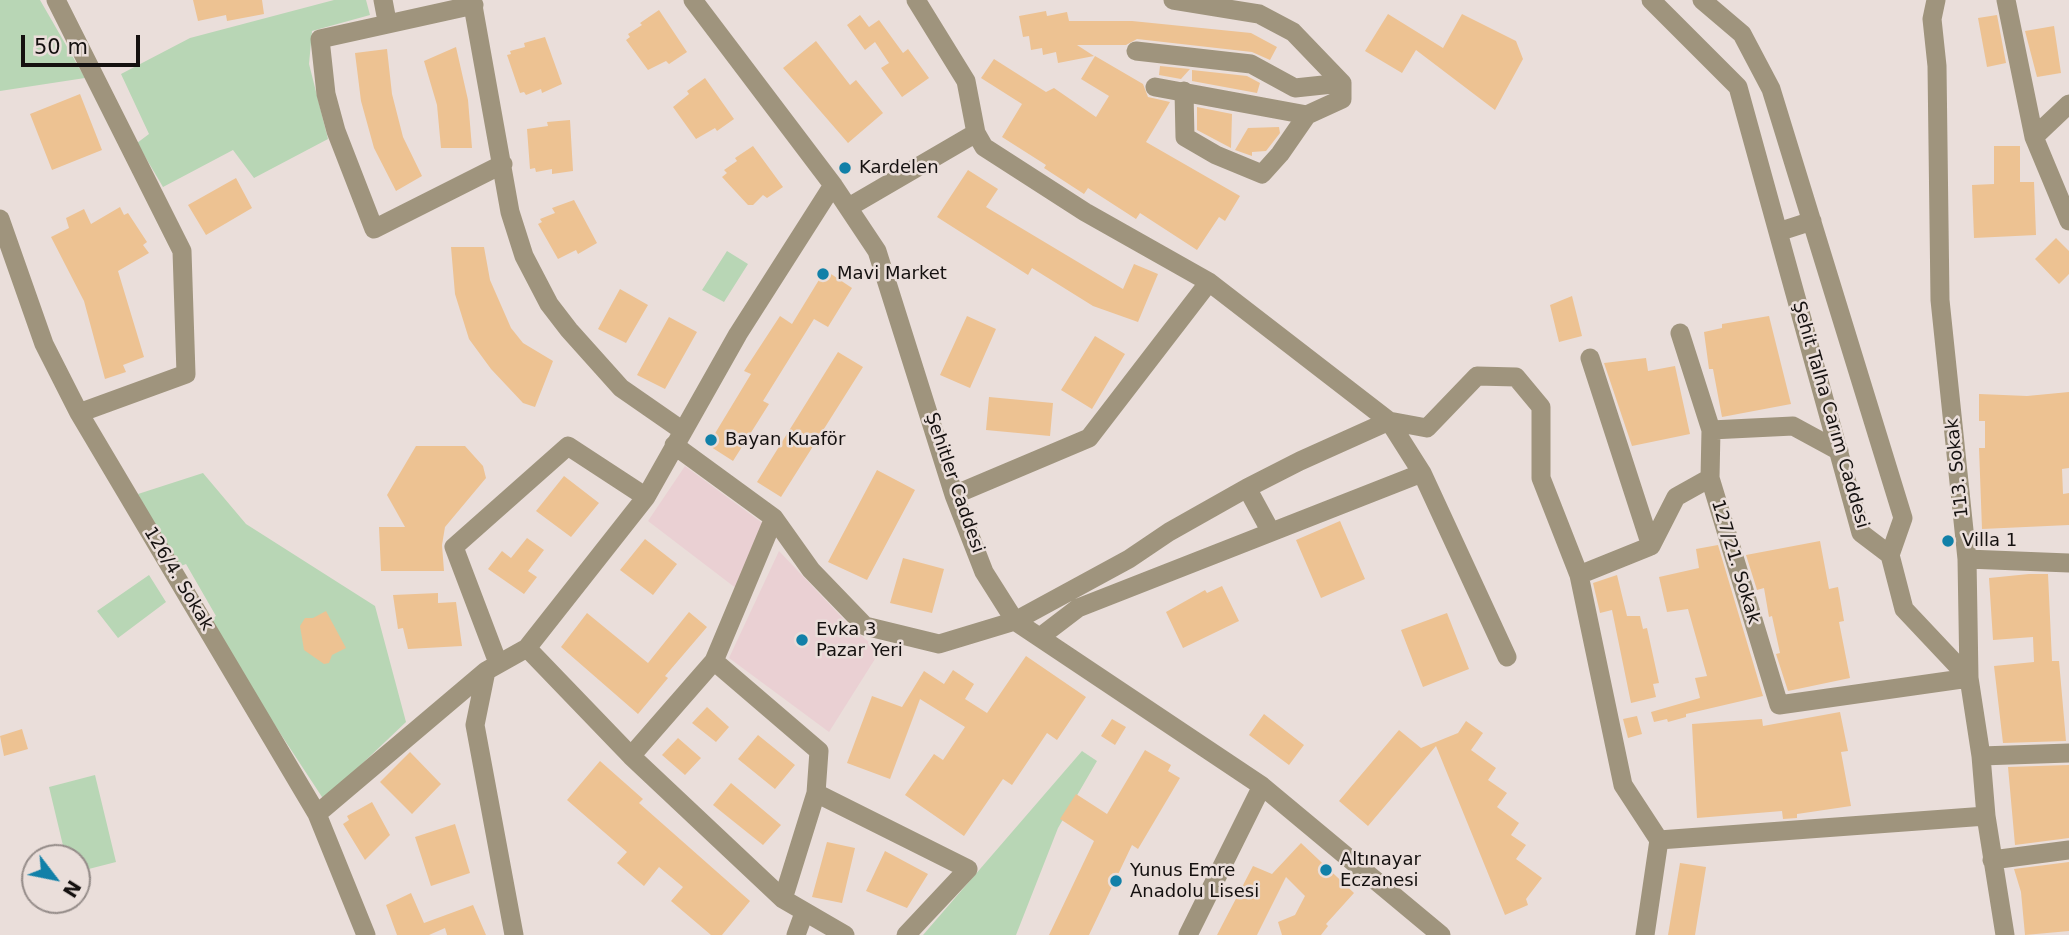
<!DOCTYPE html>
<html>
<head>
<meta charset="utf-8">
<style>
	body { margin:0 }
	#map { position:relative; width:2069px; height:935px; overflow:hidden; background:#eadeda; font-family:"DejaVu Sans",sans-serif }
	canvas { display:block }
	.north { position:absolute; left:21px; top:844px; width:70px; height:70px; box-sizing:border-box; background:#eadeda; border:2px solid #958c89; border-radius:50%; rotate:122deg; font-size:19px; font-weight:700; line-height:28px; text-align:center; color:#151110 }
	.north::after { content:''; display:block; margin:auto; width:24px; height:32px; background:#1180a8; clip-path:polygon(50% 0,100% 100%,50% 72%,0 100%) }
	.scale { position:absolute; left:21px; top:35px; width:119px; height:32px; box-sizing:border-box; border:4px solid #151110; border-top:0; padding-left:9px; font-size:21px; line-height:24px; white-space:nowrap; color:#151110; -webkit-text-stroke:5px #eadeda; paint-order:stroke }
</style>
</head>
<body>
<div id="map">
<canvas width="2069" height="935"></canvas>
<div class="north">N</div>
<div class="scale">50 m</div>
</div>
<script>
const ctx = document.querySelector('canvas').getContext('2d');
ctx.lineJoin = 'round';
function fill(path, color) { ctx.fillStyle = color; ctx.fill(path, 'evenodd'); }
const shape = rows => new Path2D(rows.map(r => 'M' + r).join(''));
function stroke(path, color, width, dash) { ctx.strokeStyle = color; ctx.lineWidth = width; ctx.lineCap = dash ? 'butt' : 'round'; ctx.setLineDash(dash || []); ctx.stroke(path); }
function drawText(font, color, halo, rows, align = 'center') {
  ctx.font = font + ' "DejaVu Sans",sans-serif'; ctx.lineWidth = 5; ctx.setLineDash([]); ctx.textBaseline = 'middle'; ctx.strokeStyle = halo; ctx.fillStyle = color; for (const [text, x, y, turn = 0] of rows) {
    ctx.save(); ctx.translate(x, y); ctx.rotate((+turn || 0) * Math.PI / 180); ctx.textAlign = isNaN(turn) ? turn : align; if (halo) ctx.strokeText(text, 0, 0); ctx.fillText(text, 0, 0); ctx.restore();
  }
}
fill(shape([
	[685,466,765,525,737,589,648,521],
	[779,551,853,629,880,651,829,732,729,658]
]), '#ead0d3');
fill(shape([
	[0,0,40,0,85,78,0,91],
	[334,0,366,0,370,15,312,31,309,64,328,139,254,178,233,150,163,187,137,143,149,134,121,74,190,38],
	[727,251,748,264,724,302,702,290],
	[203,473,246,524,375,606,406,722,324,800,207,622,216,616,186,564,176,568,138,494],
	[149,575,166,602,118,638,97,611],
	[1082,751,1097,761,1058,828,1016,935,923,935],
	[95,775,116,862,77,872,77,858,66,858,49,787]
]), '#b8d6b5');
fill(shape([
	[193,0,262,0,264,14,227,21,226,15,198,21],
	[659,10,687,52,669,64,666,61,648,70,626,40,630,37,628,34,642,25,640,23],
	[1046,11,1047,16,1067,12,1069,21,1132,21,1251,33,1277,47,1270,60,1252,52,1137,39,1126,45,1077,45,1094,56,1058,63,1056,52,1043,55,1042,48,1031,50,1029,36,1023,37,1019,16],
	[1388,14,1443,48,1462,14,1516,41,1523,59,1495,110,1416,50,1402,73,1365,51],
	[860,15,869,27,879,20,903,53,908,49,929,78,902,97,881,68,889,63,875,42,865,50,847,25],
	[1997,15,2006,63,1987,67,1978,18],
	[2054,26,2061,73,2037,77,2025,31],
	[545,37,562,84,542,93,541,89,526,95,524,92,520,93,507,55,511,54,510,51,525,47,524,43],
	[816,41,850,85,856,80,883,113,848,143,783,68],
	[456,47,468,100,472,148,441,148,437,105,424,61],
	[387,49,392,94,403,137,422,176,396,191,374,148,361,101,355,53],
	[1095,56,1143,84,1148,97,1170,102,1146,142,1240,196,1225,221,1219,217,1197,250,1140,213,1136,219,1088,188,1084,194,1044,168,1046,165,1002,137,1022,104,981,78,994,59,1046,92,1054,88,1096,117,1109,96,1081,79],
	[1160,66,1190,69,1181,79,1159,75],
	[1192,70,1247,76,1260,83,1257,93,1192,81],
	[705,78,734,119,717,131,715,128,696,139,673,107,689,94,687,91],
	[80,94,102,150,52,170,30,114],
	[1197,107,1232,114,1231,148,1197,130],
	[570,120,573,171,552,174,552,169,536,172,535,168,530,169,527,129,548,126,547,122],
	[1279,127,1280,133,1266,151,1252,152,1252,156,1235,150,1248,128],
	[753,146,783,187,767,198,763,195,753,205,748,205,722,177,727,173,724,170,737,161,735,158],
	[1994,146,2020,146,2020,182,2034,182,2036,235,1974,238,1972,185,1994,184],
	[968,170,998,189,986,207,1123,289,1134,264,1158,274,1138,322,1093,306,1032,268,1028,275,937,217],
	[236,178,252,208,206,235,188,205],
	[574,200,597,243,578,254,576,250,558,259,538,224,542,222,540,219,555,213,552,208],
	[120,207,124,215,128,213,147,242,143,245,149,253,118,271,144,357,123,365,126,372,105,379,84,301,51,237,69,228,66,218,84,209,91,224],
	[2056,238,2069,251,2069,274,2059,284,2035,259],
	[451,247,484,247,490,280,511,328,523,343,553,361,535,407,523,403,491,369,469,339,455,294],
	[825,270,852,288,828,327,814,319,763,401,769,404,733,461,708,445,751,374,744,371,780,316,792,324],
	[620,289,648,305,626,343,598,329],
	[1572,296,1582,336,1559,342,1550,305],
	[967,316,996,329,970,388,940,375],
	[1769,316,1791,404,1722,417,1713,369,1709,369,1704,332,1722,328,1722,324],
	[669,317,697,332,665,389,637,375],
	[1095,336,1125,354,1092,409,1061,390],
	[838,352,863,367,781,497,757,482],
	[1646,358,1648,371,1675,366,1690,434,1632,446,1604,363],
	[2069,392,2069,468,2062,469,2063,494,2069,493,2069,525,1982,529,1979,448,1985,448,1985,421,1979,421,1979,394,2027,396],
	[989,397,1053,403,1050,436,986,430],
	[416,446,465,446,483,466,486,478,445,527,442,545,444,571,381,571,379,527,405,527,387,495],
	[877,470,915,490,867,580,828,562],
	[564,476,599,503,571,537,536,511],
	[1340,521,1365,579,1321,598,1296,540],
	[527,538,544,550,528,571,537,577,524,594,488,569,502,551,511,558],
	[645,539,677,564,653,595,620,570],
	[1820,541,1829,589,1838,587,1844,621,1839,622,1850,678,1788,691,1776,654,1780,653,1772,616,1769,617,1764,588,1757,590,1746,555],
	[1718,545,1763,696,1686,714,1686,717,1668,722,1667,719,1654,722,1651,712,1700,698,1695,678,1707,676,1688,609,1667,612,1659,577,1699,568,1696,549],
	[903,558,944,569,932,613,890,603],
	[2029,574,2048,574,2052,661,2059,661,2066,741,2003,743,1994,666,2034,662,2033,637,1993,640,1989,578],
	[1617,575,1627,616,1640,616,1643,629,1647,628,1659,683,1653,684,1656,697,1631,703,1612,610,1600,613,1593,583],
	[1222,586,1239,621,1183,648,1166,612,1205,590,1207,593],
	[438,593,438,603,456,602,462,646,408,649,403,628,398,629,393,595],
	[326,611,346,648,332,655,329,663,324,664,304,650,300,626,305,618,313,618],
	[689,612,707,627,665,676,668,678,638,714,561,647,587,613,648,663],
	[1447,613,1469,669,1423,687,1401,630],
	[1026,656,1086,697,1057,740,1047,733,1012,785,1003,779,964,836,905,795,934,754,943,760,965,727,920,699,890,779,847,763,872,696,902,707,924,671,944,684,953,670,974,684,965,699,987,713],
	[707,707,729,727,716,742,692,723],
	[1840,712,1848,751,1841,752,1851,806,1797,814,1797,818,1783,819,1782,811,1697,818,1692,724,1762,719,1763,726],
	[1264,714,1304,745,1289,765,1249,735],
	[1637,716,1642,734,1628,738,1623,719],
	[1112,719,1126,727,1115,745,1101,736],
	[1466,721,1483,733,1471,750,1496,768,1488,780,1507,793,1497,807,1519,823,1511,835,1526,845,1516,859,1542,878,1526,899,1528,905,1505,915,1436,746,1368,826,1339,801,1399,730,1421,748,1458,733],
	[22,729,28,749,4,756,0,736],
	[758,735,795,765,775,789,738,759],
	[678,738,701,758,685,775,662,755],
	[1145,750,1171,765,1168,771,1180,778,1138,849,1132,845,1089,935,1049,935,1094,841,1060,819,1076,794,1107,814],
	[410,752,441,784,412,814,380,782],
	[600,761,643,799,639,803,750,901,722,935,711,935,671,901,683,887,659,867,644,886,617,863,627,852,567,800],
	[2069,765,2069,838,2015,845,2008,767],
	[731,783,781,825,763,845,713,805],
	[372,802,390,835,365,860,343,824,349,820,347,816],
	[455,824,470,873,431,886,415,837],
	[827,842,855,848,842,903,812,897],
	[1301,843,1354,893,1326,924,1328,926,1321,935,1282,935,1278,922,1295,915,1305,896,1286,877,1257,935,1217,935,1253,866,1272,874],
	[885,851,928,874,907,908,866,891],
	[2069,862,2069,931,2025,935,2021,892,2014,869],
	[1680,863,1706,867,1695,935,1668,935],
	[411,893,424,923,473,905,486,935,447,935,445,928,429,935,397,935,386,905]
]), '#edc292');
stroke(shape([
	[56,0,182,251,186,374,79,413],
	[383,0,387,21],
	[472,0,510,212,524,256,549,304,569,330,621,388,683,431],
	[693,0,833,185,877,251,954,495,984,572,1015,621,1262,786,1441,935],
	[1173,0,1259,14,1293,32,1342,83,1342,99,1307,115,1280,154,1262,174,1216,155,1185,137,1184,91],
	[1651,0,1738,87,1861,533,1890,555],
	[1702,0,1742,34,1771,89,1903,518,1890,555],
	[1936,0,1932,19,1937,66,1940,300,1967,559,1969,678,1981,756,1986,816,2005,935],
	[2006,0,2034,137,2069,221],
	[474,5,320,39,326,94,336,131,374,229,503,164],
	[1136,51,1251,64,1295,88,1342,83],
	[1155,87,1307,115],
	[976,133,984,147,1085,212,1209,282,1389,421,1422,473,1507,657],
	[2034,137,2069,104],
	[833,185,738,334,646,497,527,648,631,756,783,899,845,935],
	[849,207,976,133,966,81,916,0],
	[0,219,44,344,79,413,317,814,366,935],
	[1778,232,1812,221],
	[1680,333,1711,430,1710,478],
	[1590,358,1651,546],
	[1711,430,1793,426,1839,451],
	[674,445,774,518,811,570,865,626,939,644,1015,621,1129,559,1169,532,1247,488,1300,461,1389,421,1427,428,1477,376,1516,377,1541,407,1541,478,1579,575],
	[1247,488,1271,532],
	[954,495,1089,438,1209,282],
	[1890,555,1904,609,1969,678],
	[1967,559,2069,563],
	[1040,637,1078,608,1422,473],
	[714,661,819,751,816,793,783,899],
	[498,663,454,547,568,446,646,497],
	[631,756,714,661,774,518],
	[1981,756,2069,753],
	[816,793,968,869,906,935],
	[317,814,486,671],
	[1659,840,1986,816],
	[1992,860,2069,850],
	[514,935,475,725,486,671,527,648],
	[796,935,804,913],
	[1188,935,1262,786],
	[1645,935,1659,840,1623,785,1579,575,1651,546,1676,497,1710,478,1779,705,1969,678]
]), '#9f947d', 19);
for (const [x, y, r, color] of [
	[845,168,7,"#1180a8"],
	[823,274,7,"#1180a8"],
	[711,440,7,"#1180a8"],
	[1948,541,7,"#1180a8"],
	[802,640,7,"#1180a8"],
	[1326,870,7,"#1180a8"],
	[1116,881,7,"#1180a8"]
]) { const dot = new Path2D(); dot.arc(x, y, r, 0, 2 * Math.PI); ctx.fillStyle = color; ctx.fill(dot); stroke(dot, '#eadeda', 2.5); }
drawText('18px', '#151110', '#eadeda', [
	["Kardelen",859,168],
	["Mavi Market",837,274],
	["Bayan Kuaför",725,440],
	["Villa 1",1962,541],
	["Evka 3",816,630],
	["Pazar Yeri",816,651],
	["Altınayar",1340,860],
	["Eczanesi",1340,881],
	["Yunus Emre",1130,871],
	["Anadolu Lisesi",1130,892]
], 'left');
drawText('18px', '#151110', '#eadeda', [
	["Şehit Talha Carım Caddesi",1830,415,74],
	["113. Sokak",1958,468,-96],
	["Şehitler Caddesi",954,483,71],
	["127/21. Sokak",1735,562,73],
	["126/4. Sokak",178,579,59]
]);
</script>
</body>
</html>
